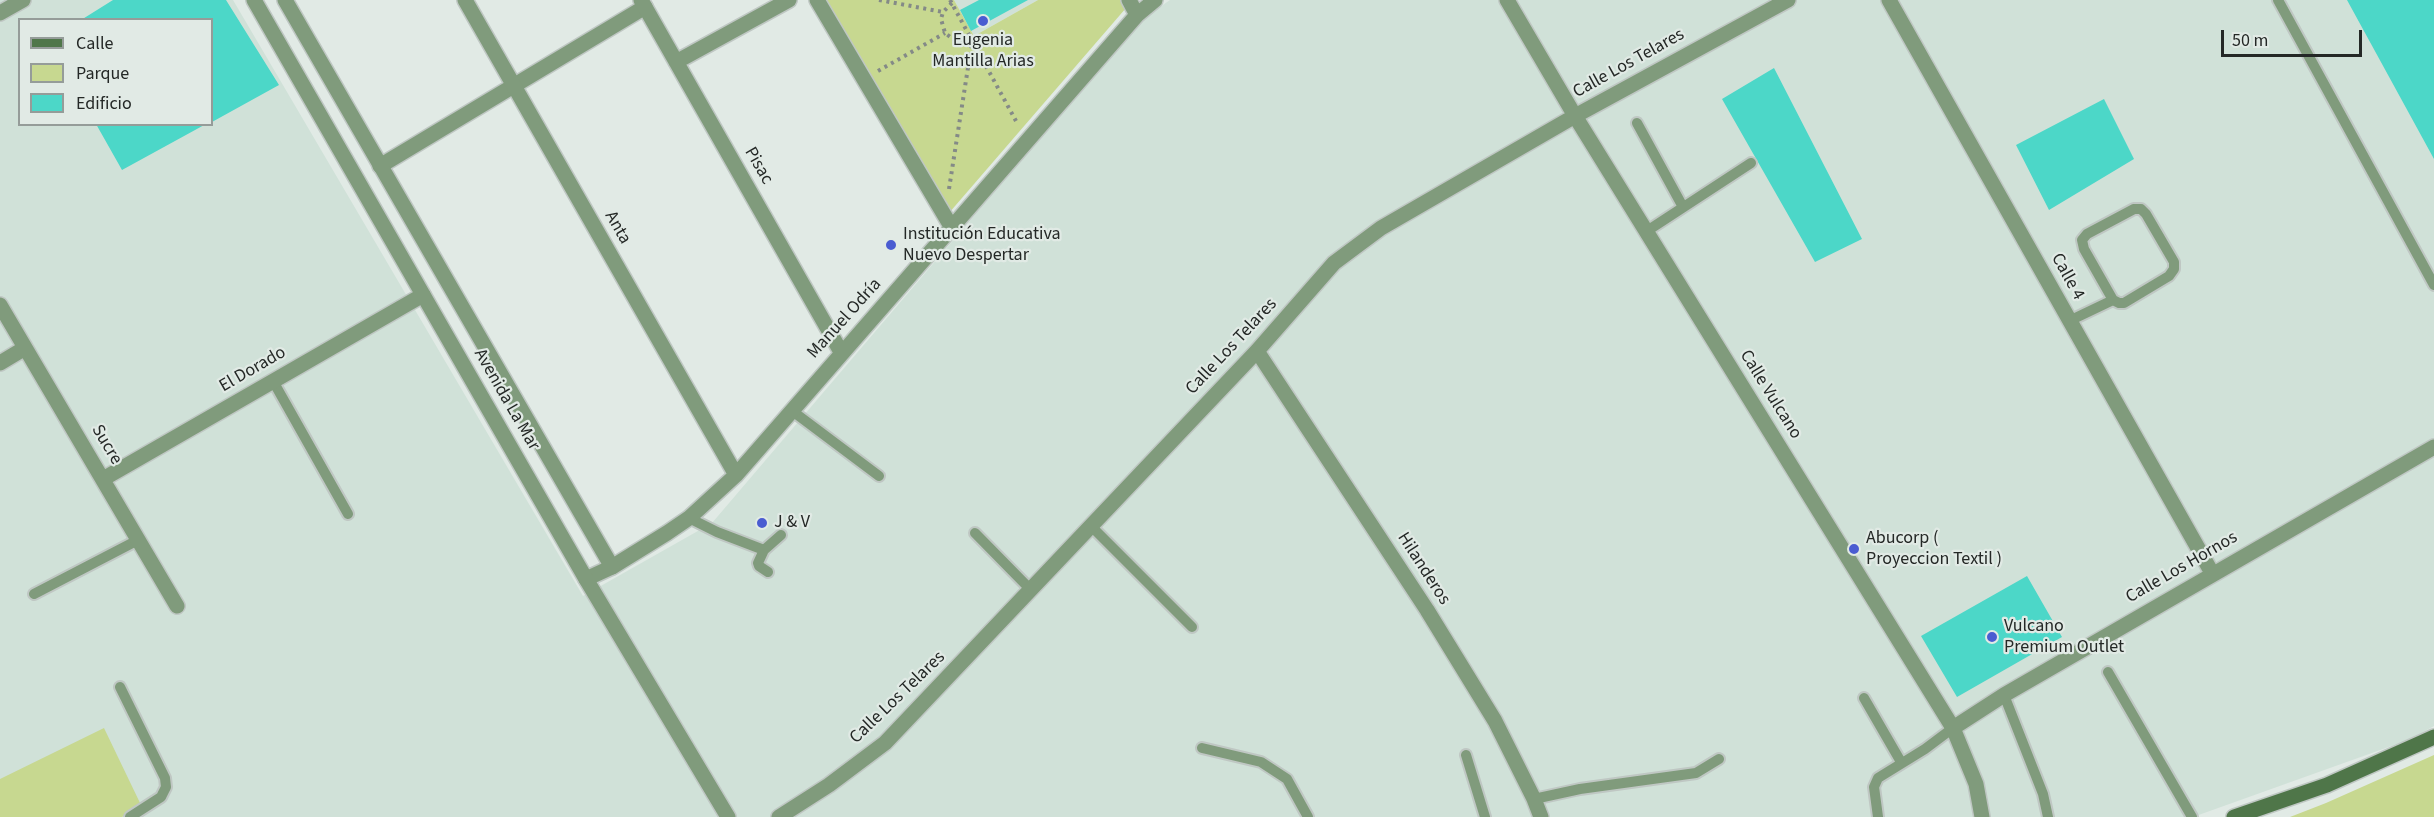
<!DOCTYPE html>
<html>
<head>
<meta charset="utf-8">
<style>
	body { margin:0 }
	#map { position:relative; width:2434px; height:817px; overflow:hidden; background:#e1eae5; font-family:"Source Sans 3",sans-serif }
	canvas { display:block }
	.legend { position:absolute; left:18px; top:18px; width:195px; height:108px; box-sizing:border-box; background:#e1eae5; border:2px solid #959c99; margin:0; padding:8px 10px; list-style:none; font-size:18px; color:#242826 }
	.legend li { display:flex; align-items:center; gap:12px; height:30px }
	.legend b { width:30px; border:2px solid #959c99 }
	.scale { position:absolute; left:2221px; top:30px; width:141px; height:27px; box-sizing:border-box; border:3px solid #242826; border-top:0; padding-left:8px; font-size:18px; line-height:21px; white-space:nowrap; color:#242826; -webkit-text-stroke:4px #e1eae5; paint-order:stroke }
</style>
</head>
<body>
<div id="map">
<canvas width="2434" height="817"></canvas>
<ul class="legend">
<li><b style="height:8px;background:#4f7649"></b>Calle</li>
<li><b style="height:16px;background:#c7d890"></b>Parque</li>
<li><b style="height:16px;background:#4cd7c8"></b>Edificio</li>
</ul>
<div class="scale">50 m</div>
</div>
<script>
const ctx = document.querySelector('canvas').getContext('2d');
ctx.lineJoin = 'round';
function fill(path, color) { ctx.fillStyle = color; ctx.fill(path, 'evenodd'); }
const shape = rows => new Path2D(rows.map(r => 'M' + r).join(''));
function stroke(path, color, width, dash) { ctx.strokeStyle = color; ctx.lineWidth = width; ctx.lineCap = dash ? 'butt' : 'round'; ctx.setLineDash(dash || []); ctx.stroke(path); }
function drawText(font, color, halo, rows, align = 'center') {
  ctx.font = font + ' "Source Sans 3",sans-serif'; ctx.lineWidth = 4.5; ctx.setLineDash([]); ctx.textBaseline = 'middle'; ctx.strokeStyle = halo; ctx.fillStyle = color; for (const [text, x, y, turn = 0] of rows) {
    ctx.save(); ctx.translate(x, y); ctx.rotate((+turn || 0) * Math.PI / 180); ctx.textAlign = isNaN(turn) ? turn : align; if (halo) ctx.strokeText(text, 0, 0); ctx.fillText(text, 0, 0); ctx.restore();
  }
}
fill(shape([
	[0,0,233,0,583,596,712,523,1140,21,1170,0,2434,0,2434,726,2411,739,2193,817,0,817],
	[20,20,212,20,212,124,20,124],
	[954,0,1038,0,974,36]
]), '#d0e1d8');
fill(shape([
	[825,0,954,0,974,36,1038,0,1121,0,1126,8,949,213],
	[104,728,141,805,122,817,0,817,0,779],
	[2434,755,2434,817,2290,817,2326,803]
]), '#c7d890');
fill(shape([
	[113,0,226,0,279,85,212,122,212,20,81,20],
	[979,0,1028,0,971,31,960,10],
	[2347,0,2434,0,2434,159],
	[1774,68,1862,239,1815,262,1722,99],
	[2104,99,2134,159,2049,210,2016,145],
	[96,124,206,124,122,170],
	[2027,576,2062,637,1957,697,1921,636]
]), '#4cd7c8');
const service = shape([
	[2278,0,2434,285],
	[1637,123,1683,207],
	[2134,209,2141,209,2146,214,2174,262,2174,269,2169,276,2124,303,2119,303,2113,300,2084,249,2082,240,2087,234,2134,209],
	[1647,231,1751,163],
	[2069,321,2113,300],
	[273,381,348,514],
	[791,410,879,476],
	[689,518,717,532,764,550],
	[1091,526,1192,627],
	[975,533,1031,590],
	[768,572,759,566,758,563,764,550,781,535],
	[34,594,138,540],
	[2108,672,2192,817],
	[120,687,165,778,166,787,161,797,130,817],
	[2004,695,2043,794,2048,817],
	[1864,698,1901,762],
	[1202,748,1261,762,1287,779,1308,817],
	[1466,755,1485,817],
	[1534,799,1580,789,1696,773,1719,759],
	[1878,817,1874,787,1878,778,1925,749,1953,728]
]);
const pedestrian = shape([
	[380,166,645,7]
]);
const minor = shape([
	[465,0,736,475],
	[641,0,841,352],
	[817,0,952,228],
	[1129,0,1137,15],
	[1507,0,1575,116,1953,728,1976,784,1982,817],
	[1889,0,2212,573],
	[0,13,23,0],
	[676,62,789,0],
	[0,305,177,606],
	[1257,351,1427,610,1495,721,1534,799,1541,817],
	[0,363,25,348],
	[103,479,423,295],
	[586,579,612,567,667,533,689,518,736,475,1137,15,1155,0],
	[1953,728,2004,695,2434,447],
	[779,817,829,785,885,743,1257,351,1334,263,1381,228,1575,116,1788,0]
]);
const tertiary = shape([
	[254,0,586,579,728,817],
	[285,0,612,567]
]);
const secondary = shape([
	[2234,817,2327,785,2434,737]
]);
stroke(service, '#bfc7c3', 14);
stroke(pedestrian, '#bfc7c3', 18);
stroke(minor, '#bfc7c3', 18);
stroke(tertiary, '#bfc7c3', 18);
stroke(secondary, '#bfc7c3', 18);
stroke(shape([
	[879,0,943,12],
	[950,0,1016,121],
	[952,3,943,12,941,19,945,33,957,42,971,42],
	[878,71,945,33],
	[949,189,972,42]
]), '#848a87', 4, [3, 4.5]);
stroke(service, '#809b7c', 10);
stroke(pedestrian, '#809b7c', 15);
stroke(minor, '#809b7c', 15);
stroke(tertiary, '#809b7c', 15);
stroke(secondary, '#4f7649', 15);
for (const [x, y, r, color] of [
	[983,21,6,"#4a5cd1"],
	[891,245,6,"#4a5cd1"],
	[762,523,6,"#4a5cd1"],
	[1854,549,6,"#4a5cd1"],
	[1992,637,6,"#4a5cd1"]
]) { const dot = new Path2D(); dot.arc(x, y, r, 0, 2 * Math.PI); ctx.fillStyle = color; ctx.fill(dot); stroke(dot, '#e1eae5', 2); }
drawText('18px', '#242826', '#e1eae5', [
	["Eugenia",983,41,"center"],
	["Mantilla Arias",983,62,"center"],
	["Institución Educativa",903,235],
	["Nuevo Despertar",903,256],
	["J & V",774,523],
	["Abucorp (",1866,539],
	["Proyeccion Textil )",1866,560],
	["Vulcano",2004,627],
	["Premium Outlet",2004,648]
], 'left');
drawText('18px', '#242826', '#e1eae5', [
	["Calle Los Telares",1629,64,-29],
	["Pisac",758,166,60],
	["Anta",617,228,60],
	["Calle 4",2067,277,61],
	["Manuel Odría",845,319,-48],
	["Calle Los Telares",1232,347,-47],
	["El Dorado",253,370,-30],
	["Calle Vulcano",1770,395,58],
	["Avenida La Mar",506,400,60],
	["Sucre",106,445,59],
	["Calle Los Hornos",2182,568,-30],
	["Hilanderos",1423,569,57],
	["Calle Los Telares",898,698,-44]
]);
</script>
</body>
</html>
